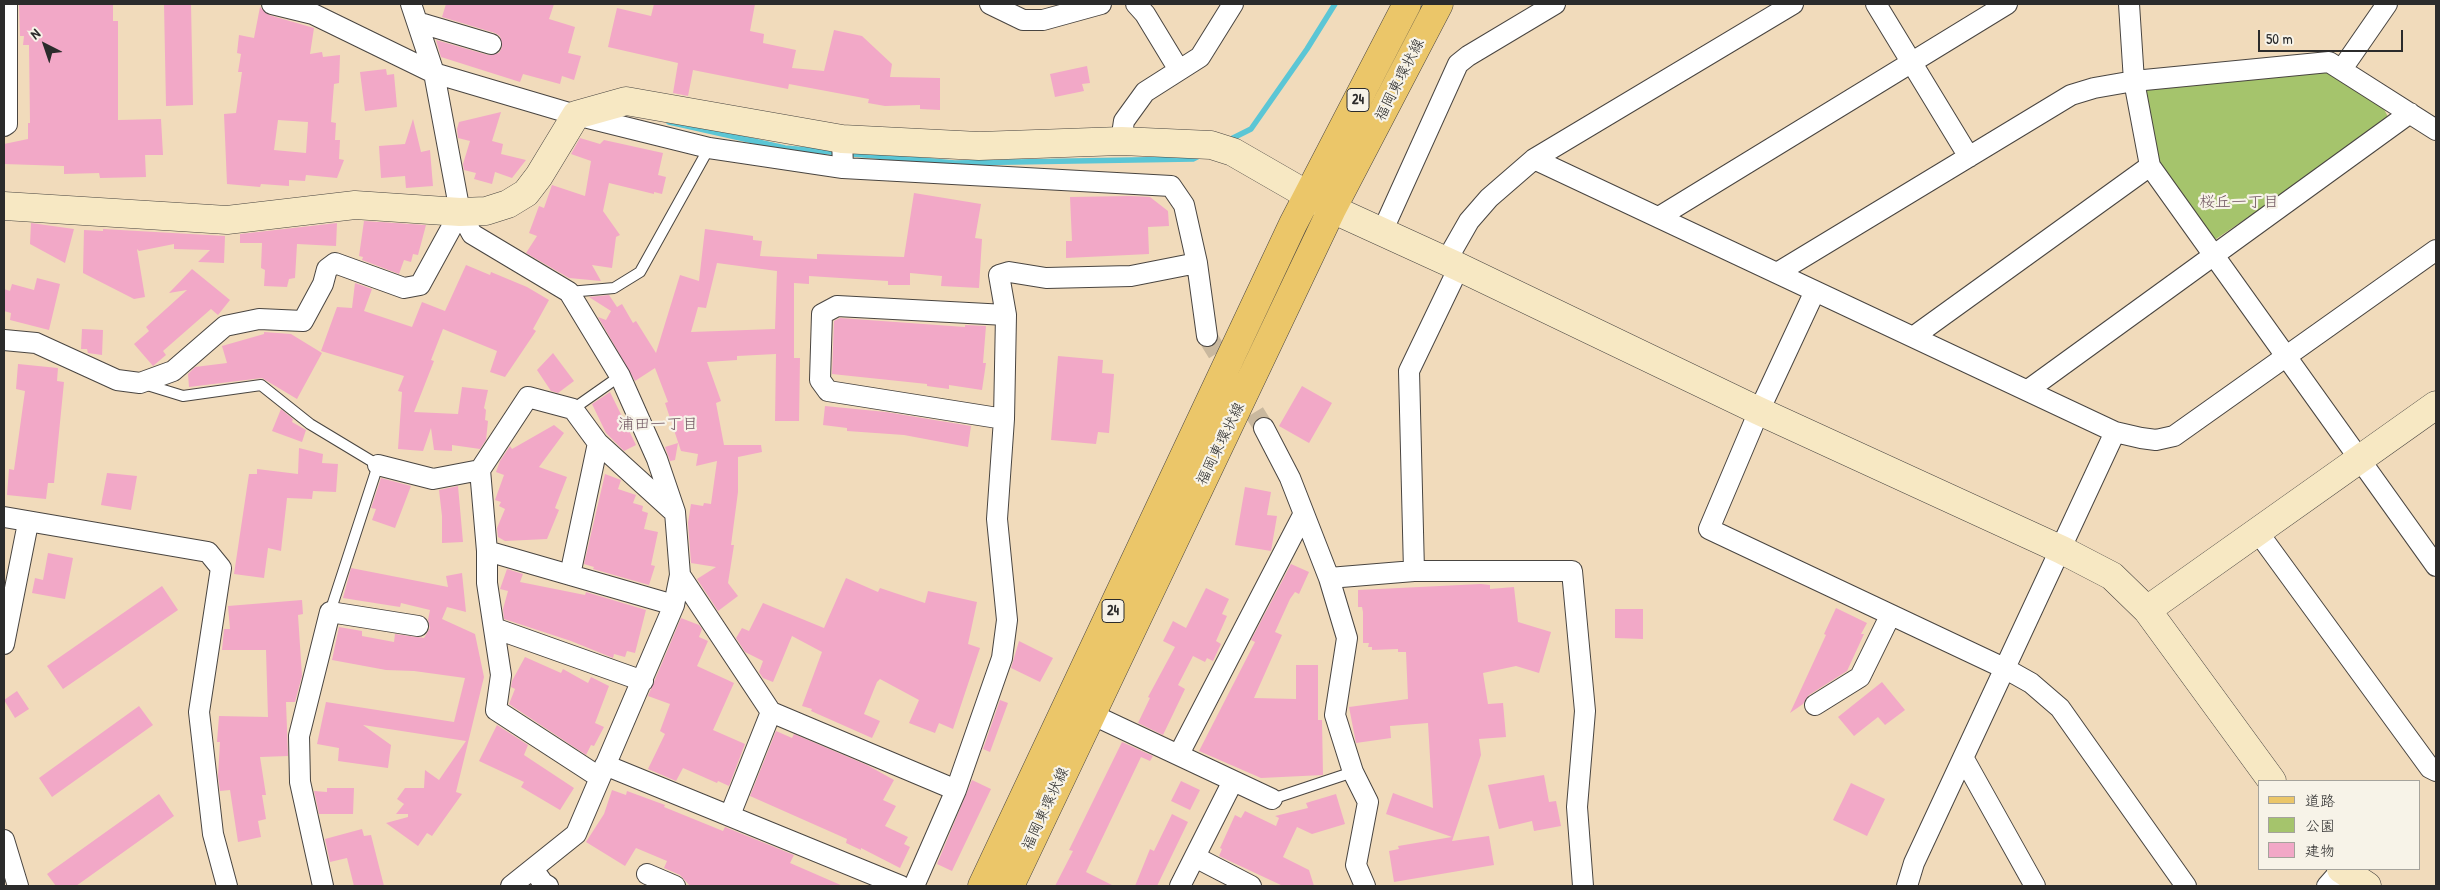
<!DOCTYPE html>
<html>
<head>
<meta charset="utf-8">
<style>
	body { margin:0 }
	#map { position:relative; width:2440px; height:890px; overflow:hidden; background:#f1dbbb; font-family:"Patrick Hand","Klee One",sans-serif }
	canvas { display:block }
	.frame { position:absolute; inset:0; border:5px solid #2b2b2b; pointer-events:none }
	.legend { position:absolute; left:2258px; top:780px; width:162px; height:90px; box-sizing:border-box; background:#f7f3e8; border:1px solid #a5a39c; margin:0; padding:6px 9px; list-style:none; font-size:15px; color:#2b2b2b }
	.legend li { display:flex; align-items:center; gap:10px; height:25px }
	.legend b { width:25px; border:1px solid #a5a39c }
	.north { position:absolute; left:20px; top:20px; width:50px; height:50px; -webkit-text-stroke:4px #f7f3e8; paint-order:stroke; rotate:319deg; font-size:14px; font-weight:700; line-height:20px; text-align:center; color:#2b2b2b }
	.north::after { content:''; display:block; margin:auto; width:18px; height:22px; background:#2b2b2b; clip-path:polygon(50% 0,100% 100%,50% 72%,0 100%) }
	.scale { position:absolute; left:2258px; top:30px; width:145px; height:22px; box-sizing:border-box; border:2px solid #2b2b2b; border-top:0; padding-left:6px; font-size:15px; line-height:18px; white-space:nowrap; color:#2b2b2b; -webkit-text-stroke:4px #f7f3e8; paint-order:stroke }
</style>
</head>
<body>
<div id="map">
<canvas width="2440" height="890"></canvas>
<div class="frame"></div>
<ul class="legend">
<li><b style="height:6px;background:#ebc669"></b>道路</li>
<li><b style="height:14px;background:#a5c46c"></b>公園</li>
<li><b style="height:14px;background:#f2a8c7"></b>建物</li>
</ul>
<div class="north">N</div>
<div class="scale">50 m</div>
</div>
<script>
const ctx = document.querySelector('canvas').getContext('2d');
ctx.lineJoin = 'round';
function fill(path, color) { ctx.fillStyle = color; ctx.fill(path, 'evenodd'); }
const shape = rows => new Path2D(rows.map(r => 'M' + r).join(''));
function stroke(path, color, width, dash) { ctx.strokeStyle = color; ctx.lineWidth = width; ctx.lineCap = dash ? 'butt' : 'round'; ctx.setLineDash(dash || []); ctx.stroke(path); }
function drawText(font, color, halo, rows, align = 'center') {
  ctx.font = font + ' "Patrick Hand","Klee One",sans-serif'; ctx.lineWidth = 4.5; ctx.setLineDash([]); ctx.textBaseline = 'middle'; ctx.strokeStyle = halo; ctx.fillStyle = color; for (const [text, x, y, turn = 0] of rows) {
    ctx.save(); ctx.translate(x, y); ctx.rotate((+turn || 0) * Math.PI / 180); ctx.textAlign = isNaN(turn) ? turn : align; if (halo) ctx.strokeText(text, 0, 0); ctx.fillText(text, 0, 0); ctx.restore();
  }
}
fill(shape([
	[2327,72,2383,107,2390,121,2216,239,2208,236,2155,164,2145,90]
]), '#a5c46c');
stroke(shape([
	[669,122,785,148,955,163,1193,159,1201,155],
	[1227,141,1251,129,1307,49,1335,4]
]), '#5bc6d5', 5.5);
fill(shape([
	[19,4,113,4,113,21,118,21,118,120,161,119,163,155,145,155,146,177,100,178,99,173,64,174,64,166,4,164,4,144,28,139,28,123,30,123,29,45,23,45,24,36,20,36],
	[164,4,191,4,193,105,166,106],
	[446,4,554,4,549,19,575,27,568,53,581,56,574,80,562,76,560,84,523,74,520,82,441,57,436,40,488,55,499,53,502,47,500,36,495,33,442,17],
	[654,4,755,4,750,31,764,34,763,43,796,50,792,68,824,71,834,30,862,36,892,64,890,77,940,78,940,110,920,109,920,105,885,106,868,103,869,99,789,84,788,89,693,70,688,96,673,93,678,63,608,47,617,8,651,16],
	[260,7,269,15,314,28,310,54,322,52,323,57,340,55,339,83,334,84,331,122,336,123,335,140,340,140,339,159,344,160,337,178,306,175,305,181,289,180,289,186,261,184,260,187,227,184,224,114,236,113,242,72,238,72,241,54,237,53,239,35,254,38],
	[278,120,308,122,306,153,274,150],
	[1087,66,1090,83,1082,84,1084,91,1055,97,1050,74],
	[386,69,387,75,394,74,397,107,365,111,360,72],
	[501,112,492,141,503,144,501,154,526,160,512,178,495,172,492,184,474,179,476,173,464,170,463,164,470,141,458,138,457,129,459,122],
	[413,119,421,152,430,150,433,186,406,188,405,176,381,178,379,146,405,144],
	[580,138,600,144,604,140,663,153,658,175,666,177,662,194,654,192,654,194,609,183,603,211,620,235,616,237,612,268,592,265,601,281,569,278,526,253,537,236,529,233,539,206,544,208,552,185,585,196,591,161,571,154],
	[914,193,981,204,975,238,982,239,979,288,941,286,942,276,910,273,910,285,888,285,888,281,809,276,809,284,794,283,794,358,800,358,799,421,775,421,776,354,737,356,737,360,707,362,721,401,716,403,724,445,761,445,762,452,738,457,738,492,731,545,734,545,728,583,738,596,718,611,697,579,716,567,691,563,688,523,691,504,703,506,704,503,711,504,717,461,696,466,698,454,681,451,665,403,668,402,655,368,635,381,598,317,606,320,611,311,589,297,609,295,617,307,622,304,633,323,636,321,656,353,680,275,699,281,705,229,753,236,753,240,762,241,760,256,817,259,817,254,904,257],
	[717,263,777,271,775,329,691,332,698,307,706,308],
	[1130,196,1150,197,1168,211,1169,226,1148,227,1149,254,1066,258,1066,241,1072,241,1070,197],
	[364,221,426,225,418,255,413,254,411,262,404,260,399,274,362,260,363,257,359,256],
	[31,223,74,229,65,263,30,244],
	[337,223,336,246,297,244,295,278,289,279,287,287,264,286,265,270,261,268,262,243,240,243,240,234],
	[103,229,225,236,224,263,198,262,210,250,174,249,174,244,139,251,137,249,145,297,134,299,83,273,84,230,103,231],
	[466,265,490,275,491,272,527,287,549,300,533,329,536,331,505,377,490,372,497,351,443,329,431,360,434,361,414,412,458,414,462,387,488,390,484,408,486,410,485,420,488,421,486,440,480,449,452,445,452,451,434,450,431,428,423,451,398,449,402,392,398,391,404,376,321,351,337,307,352,308,355,283,372,289,364,311,412,327,422,302,445,311],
	[192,269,230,300,218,315,211,309,163,351,166,355,153,366,134,344,149,331,146,327,187,290,169,293],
	[37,278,60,284,49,330,10,320,11,313,4,311,4,289,10,291,12,284,34,290],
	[840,318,965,327,965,325,986,326,983,363,986,363,982,390,949,385,949,389,927,386,927,384,832,374,834,321],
	[82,329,103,330,102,355,88,353,87,349,81,349],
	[264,332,291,334,322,353,297,399,262,378,189,387,188,374,195,367,227,363,222,346,264,334],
	[553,353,574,381,558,393,551,391,537,370],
	[1058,356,1103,360,1102,373,1114,374,1109,433,1098,432,1096,444,1051,440],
	[18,364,58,368,57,381,64,382,54,483,48,483,46,499,7,495,9,469,14,470,25,391,16,389],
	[1302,386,1332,403,1309,443,1279,426],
	[610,392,636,445,624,451,606,433,592,404],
	[825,406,886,412,971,426,968,447,904,435,847,431,847,428,823,425],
	[281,409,293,419,292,422,306,430,302,442,272,431],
	[554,425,564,433,539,467,567,477,555,508,559,510,547,539,505,541,498,537,497,528,505,509,499,506,501,502,495,500,504,475,496,472,500,461,510,446,512,449],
	[678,443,675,460,670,461,665,447],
	[299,448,323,454,322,463,338,464,336,492,313,491,312,499,287,498,281,551,268,548,264,578,234,574,249,474,257,474,257,469,298,474],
	[107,473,137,476,131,510,101,505],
	[605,474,621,480,618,489,636,495,633,503,643,506,642,511,648,513,644,529,658,532,651,565,655,566,649,585,593,569,594,567,584,564],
	[381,478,411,486,395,528,372,520,376,509,371,508],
	[458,486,463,542,442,543,442,516,439,490],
	[1245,487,1271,492,1267,515,1277,516,1271,551,1235,545],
	[48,553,73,558,65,599,32,593,35,578,43,580],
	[1291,564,1309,572,1299,594,1295,592,1290,599,1275,632,1282,635,1254,698,1296,699,1296,665,1318,665,1318,720,1322,720,1323,775,1261,778,1199,751,1255,642,1251,640],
	[351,568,448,587,446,576,462,573,466,612,447,607,442,619,475,634,484,677,456,792,462,794,432,836,427,833,418,846,386,823,408,817,408,814,396,814,404,804,397,799,405,788,424,788,425,770,439,780,466,741,363,725,391,745,388,768,338,761,339,748,317,744,326,702,454,722,465,678,414,671,386,670,332,660,339,627,362,631,362,636,394,642,395,634,424,638,430,628,428,620,430,610,401,603,400,607,343,598],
	[507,569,523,574,520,582,585,595,586,592,646,610,635,653,627,651,625,657,614,654,613,658,571,641,504,619,503,609,508,591,500,589],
	[846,578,878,592,880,588,925,603,928,591,977,602,968,644,980,648,953,729,939,723,935,733,909,723,919,700,880,679,877,682,864,714,880,721,872,738,811,711,812,709,802,706,822,652,792,636,773,682,763,678,759,672,763,661,745,652,736,638,742,628,749,631,763,603,824,628],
	[1481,584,1490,585,1490,589,1514,587,1518,622,1551,632,1539,673,1516,666,1483,673,1488,704,1503,703,1506,737,1479,739,1481,755,1452,841,1489,836,1494,865,1394,882,1389,851,1399,849,1398,846,1452,837,1386,814,1393,793,1433,808,1428,723,1390,726,1391,738,1356,743,1349,707,1408,699,1406,652,1398,652,1398,649,1372,650,1372,647,1368,647,1369,643,1363,643,1363,612,1362,607,1358,607,1358,590],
	[162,586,178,610,63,689,47,666],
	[1206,588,1229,599,1222,614,1227,616,1216,641,1221,644,1213,661,1207,658,1205,662,1193,656,1178,685,1185,689,1163,735,1138,723,1150,698,1148,697,1175,647,1163,641,1173,621,1186,628],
	[302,600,303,614,298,615,302,676,295,702,286,702,288,756,260,757,266,795,262,795,266,819,258,821,261,837,238,842,230,790,220,791,218,776,220,742,217,742,219,716,268,717,266,650,222,650,224,629,230,629,228,606],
	[1836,608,1867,623,1861,634,1864,634,1847,671,1809,695,1803,704,1790,713,1826,635,1824,634],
	[1615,609,1643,609,1643,639,1615,638],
	[681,618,699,625,702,629,699,637,708,641,697,666,734,683,713,730,745,744,729,786,718,781,717,783,683,768,676,781,648,769,665,734,660,731,670,704,648,696],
	[1019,641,1053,658,1040,682,1011,668],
	[525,657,561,673,563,669,588,683,591,677,609,686,595,723,604,727,594,746,591,745,586,755,509,704,515,689,511,687,512,681],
	[1882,682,1905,710,1885,725,1878,717,1854,736,1838,717],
	[17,691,29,709,15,718,4,700],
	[1000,700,1008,703,990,752,983,749],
	[139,706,153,725,52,797,39,778],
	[497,725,528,745,524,755,574,788,560,810,521,787,524,782,479,761],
	[776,731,792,738,794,734,867,765,894,780,883,800,896,806,885,826,908,837,904,844,910,847,900,868,861,848,861,850,846,843,847,839,750,796],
	[1122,742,1153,756,1150,761,1141,757,1086,872,1114,886,1055,886,1073,851,1069,850],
	[1544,775,1549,802,1556,801,1561,826,1534,831,1532,821,1499,829,1488,785],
	[972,780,991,789,952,871,937,864],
	[1181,781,1200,790,1190,810,1171,801],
	[1851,783,1885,799,1867,836,1833,820],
	[327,788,354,788,353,814,319,814,314,791,327,792],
	[612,790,626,795,627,791,665,805,664,807,723,831,725,827,794,855,790,863,843,886,690,886,680,875,664,868,667,861,636,848,625,866,586,842,604,814],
	[159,794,174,816,76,886,56,886,47,874],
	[1336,794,1345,824,1312,834,1297,827,1283,857,1309,870,1314,886,1283,886,1219,856,1222,849,1220,848,1235,815,1241,818,1245,811,1276,826,1279,818,1275,816,1308,808,1306,803],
	[1172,814,1188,822,1157,886,1135,886,1150,849,1154,851],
	[362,829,364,836,371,835,384,886,354,886,347,858,330,862,325,839]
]), '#f2a8c7');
stroke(shape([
	[1207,336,1264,428]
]), '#c9b89e', 20, [20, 10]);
const lane = shape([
	[569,292,614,288,640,272,709,148],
	[144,384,183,396,261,385,310,424,378,465,330,612],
	[573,409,620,376],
	[1272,799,1353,772]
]);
const street = shape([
	[272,4,313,14,434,73,576,115,709,148,843,168],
	[411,4,434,73,460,212,472,234,569,292,620,376,657,459,675,512,680,575,674,605,576,834,511,886],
	[990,4,1023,20,1043,20,1101,4],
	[1136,4,1145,14,1179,70],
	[1876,4,1969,157],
	[2129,4,2134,81,2150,166,2436,566],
	[417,22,491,44],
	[2342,69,2387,4],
	[4,126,7,124,7,4],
	[842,139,843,168,1171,186,1184,205,1197,263,1207,336],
	[1121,141,1124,121,1145,92,1200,57,1233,4],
	[1534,159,2115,432,2141,438,2156,440,2174,436,2436,250],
	[1659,217,2007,4],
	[1382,232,1458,64,1468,56,1555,4],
	[1450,263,1453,249,1469,221,1489,198,1534,159,1793,4],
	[1777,273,2071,95,2094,88,2134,81,2329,62,2436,130],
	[1815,291,1759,411,1709,529,2006,669,2031,683,2060,708,2186,886],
	[1913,337,2150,166],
	[4,340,36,343,117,380,140,383,173,371,225,326,259,319,303,321,323,284,327,269,335,263,404,288,420,285,460,212],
	[2028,390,2410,113],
	[1004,419,828,391,820,380,822,314,837,306,1006,315],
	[1264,428,1290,478,1329,578,1347,638,1335,715,1353,772,1368,802,1356,865,1365,886],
	[378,465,433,479,480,470,528,397,573,409,598,443,674,512],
	[480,470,487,551,487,583,501,675,496,710,599,777],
	[4,517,208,552,221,568,199,712,213,834,227,886],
	[2257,531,2430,768,2436,771],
	[487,551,674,605],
	[1414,571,1409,371,1459,267],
	[570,575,598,443],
	[680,575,771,712,956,790],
	[1329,578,1414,571,1572,571,1585,711,1577,807,1583,886],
	[494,628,643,681],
	[4,644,28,523],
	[1815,705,1860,677,1890,616],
	[1091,714,1272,799],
	[1179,754,1303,515],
	[1964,759,2035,886],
	[605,765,901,886],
	[730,815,771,712],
	[4,840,18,886],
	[1195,857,1251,886],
	[533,869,543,883,548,886],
	[647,874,675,886],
	[323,886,300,782,299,736,330,612,418,626],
	[914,886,956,790,1002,658,1007,620,997,519,1004,419,1006,315,999,275,1009,272,1046,278,1131,276,1197,263],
	[1180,886,1233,781],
	[1907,886,1914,863,2115,432],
	[2327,886,2342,869]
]);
const secondary = shape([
	[4,206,227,220,355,205,460,212,486,211,508,204,526,193,539,176,576,115,626,101,842,139,979,146,1121,141,1211,145,1233,152,1332,209,1459,267,1759,411,2062,550,2112,576,2147,610,2272,781],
	[2147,610,2436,405],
	[2341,869,2367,886]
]);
const primary = shape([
	[982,886,1293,224,1407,4],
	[1010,886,1332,209,1439,4]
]);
stroke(lane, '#494541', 12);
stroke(street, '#494541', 22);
stroke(secondary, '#494541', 29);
stroke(primary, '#494541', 29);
stroke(lane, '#fff', 10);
stroke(street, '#fff', 20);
stroke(secondary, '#f7e8c3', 28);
stroke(primary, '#ebc669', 28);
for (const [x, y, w] of [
	[1358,100,22],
	[1113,611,22]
]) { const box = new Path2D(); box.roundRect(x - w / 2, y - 11.5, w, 23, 4); ctx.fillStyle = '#f7f3e8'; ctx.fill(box); stroke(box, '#2b2b2b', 1); }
drawText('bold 14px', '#2b2b2b', null, [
	["24",1358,100],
	["24",1113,611]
]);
drawText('15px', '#2b2b2b', '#f7f3e8', [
	["福岡東環状線",1400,80,-63],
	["福岡東環状線",1221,444,-64],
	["福岡東環状線",1046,809,-65]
]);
drawText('16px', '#715762', '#f7f3e8', [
	["桜丘一丁目",2239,203],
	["浦田一丁目",658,425]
]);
</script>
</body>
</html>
